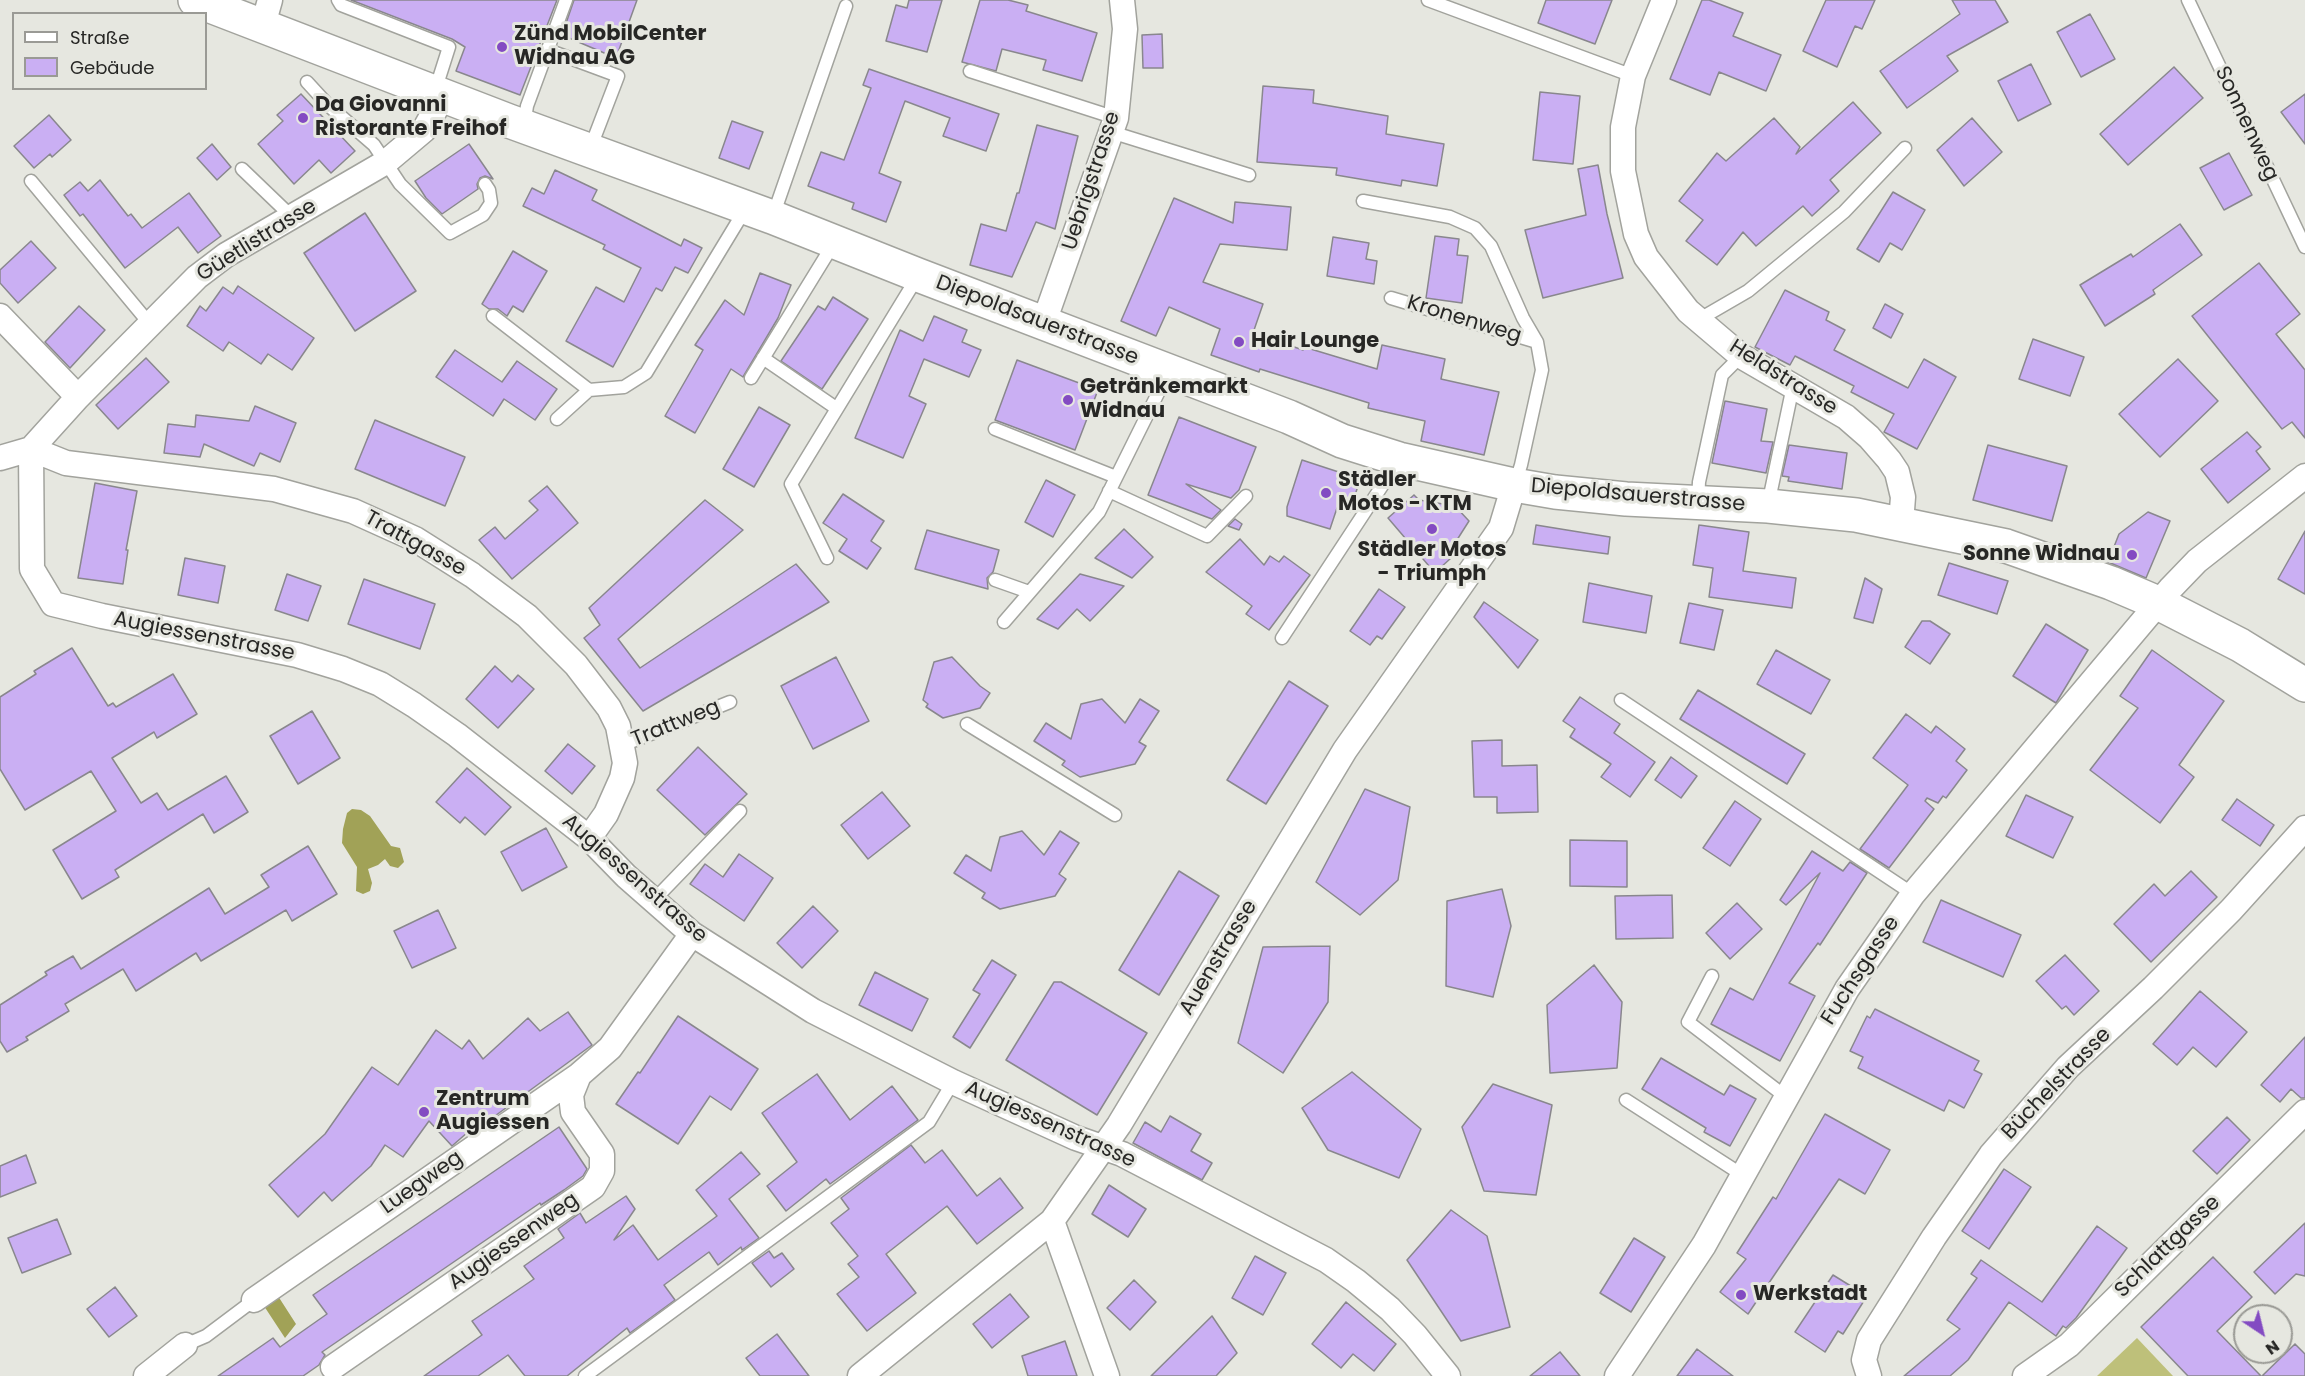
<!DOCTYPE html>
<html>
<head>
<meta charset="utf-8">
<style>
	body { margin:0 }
	#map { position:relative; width:2305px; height:1376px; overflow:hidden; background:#e6e7e0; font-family:Poppins,sans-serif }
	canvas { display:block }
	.legend { position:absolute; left:12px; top:12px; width:195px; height:78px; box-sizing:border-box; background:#e6e7e0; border:2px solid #9a9a95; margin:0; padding:8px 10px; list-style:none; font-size:18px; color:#272725 }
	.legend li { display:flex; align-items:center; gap:12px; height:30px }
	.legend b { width:30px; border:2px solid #9a9a95 }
	.north { position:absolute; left:2233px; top:1304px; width:60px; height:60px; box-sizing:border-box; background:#e6e7e0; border:2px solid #9a9a95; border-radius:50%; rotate:145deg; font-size:16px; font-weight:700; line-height:24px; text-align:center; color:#272725 }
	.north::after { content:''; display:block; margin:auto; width:21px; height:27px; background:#834bc2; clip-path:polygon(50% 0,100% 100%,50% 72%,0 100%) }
</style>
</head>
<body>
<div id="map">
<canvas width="2305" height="1376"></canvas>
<ul class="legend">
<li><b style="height:8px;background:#fff"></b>Straße</li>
<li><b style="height:16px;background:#caaff3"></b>Gebäude</li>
</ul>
<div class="north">N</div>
</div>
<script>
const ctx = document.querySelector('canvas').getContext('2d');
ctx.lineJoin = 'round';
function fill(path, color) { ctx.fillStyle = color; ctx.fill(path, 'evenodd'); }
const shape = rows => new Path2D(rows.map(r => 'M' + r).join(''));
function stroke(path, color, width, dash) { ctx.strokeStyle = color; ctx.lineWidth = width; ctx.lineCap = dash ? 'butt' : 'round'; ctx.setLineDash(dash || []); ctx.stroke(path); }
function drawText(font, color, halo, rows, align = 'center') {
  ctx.font = font + ' Poppins,sans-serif'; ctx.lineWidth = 6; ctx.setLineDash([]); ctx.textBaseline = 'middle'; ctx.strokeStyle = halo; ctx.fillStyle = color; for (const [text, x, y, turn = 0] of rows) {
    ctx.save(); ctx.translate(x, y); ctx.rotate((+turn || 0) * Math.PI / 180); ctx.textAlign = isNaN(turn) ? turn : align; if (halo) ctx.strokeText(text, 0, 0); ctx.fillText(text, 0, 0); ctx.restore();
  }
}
fill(shape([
	[2137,1338,2173,1376,2097,1376]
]), '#bec07a');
fill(shape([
	[352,809,361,810,370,816,391,846,400,848,404,862,398,868,390,866,385,859,378,865,368,869,372,883,370,891,363,894,356,891,357,867,342,843,343,829,347,813],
	[278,1296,296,1324,285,1338,264,1306]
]), '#a1a257');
const building = shape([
	[351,0,557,0,520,95,456,71,465,47,452,39,351,0],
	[574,0,637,0,616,58,562,35,574,0],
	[909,0,942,0,927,52,886,41,896,5,907,8,909,0],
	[980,0,1008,0,1028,5,1026,11,1097,33,1082,81,1043,70,1046,60,1002,49,996,71,962,62,980,0],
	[1546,0,1612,0,1595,44,1538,23,1546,0],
	[1702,0,1709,0,1743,13,1733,36,1781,55,1766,91,1719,72,1710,95,1670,79,1702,0],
	[1826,0,1875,0,1862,29,1855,26,1837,67,1803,51,1826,0],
	[1952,0,1995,0,2008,22,1947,56,1958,71,1907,108,1880,71,1960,14,1952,0],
	[2090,14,2115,59,2081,77,2057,32,2090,14],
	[1162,34,1163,68,1143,68,1142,35,1162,34],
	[2031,64,2051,104,2018,121,1998,81,2031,64],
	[2174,67,2203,98,2128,165,2100,134,2174,67],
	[869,69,999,114,986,151,943,136,950,118,905,101,879,173,901,182,886,222,852,209,854,203,808,186,821,152,844,160,871,88,863,85,869,69],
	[1263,86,1314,90,1313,103,1388,116,1386,134,1444,144,1437,186,1402,180,1401,186,1336,175,1337,168,1257,162,1263,86],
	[1540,92,1580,96,1573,164,1533,160,1540,92],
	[301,94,355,151,331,173,319,160,294,184,258,144,283,121,277,115,301,94],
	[2305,94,2305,144,2281,112,2305,94],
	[1853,102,1881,133,1830,180,1839,191,1812,216,1803,206,1756,246,1743,232,1717,265,1686,241,1703,220,1679,201,1717,153,1726,161,1774,118,1800,147,1796,154,1853,102],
	[49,115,71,140,52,157,50,154,34,168,14,146,49,115],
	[1972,118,2002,152,1964,186,1937,150,1972,118],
	[732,121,763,132,749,169,719,158,732,121],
	[1037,125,1078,136,1055,229,1036,222,1012,277,970,265,981,224,1006,231,1017,193,1019,193,1037,125],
	[212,144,231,167,217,180,197,158,212,144],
	[469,144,493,179,485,176,480,178,477,184,478,189,442,214,426,198,415,181,469,144],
	[2229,153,2252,195,2224,210,2200,168,2229,153],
	[1598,165,1607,214,1623,278,1543,298,1525,230,1586,215,1578,169,1598,165],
	[555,170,597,190,592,200,681,246,684,239,702,248,688,273,675,267,662,291,656,288,613,367,566,341,596,287,624,302,641,268,603,249,605,245,523,206,532,188,544,194,555,170],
	[100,180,128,216,131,214,142,228,189,193,221,236,198,253,178,227,125,268,83,214,80,216,64,195,80,182,88,191,100,180],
	[1893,192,1925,210,1902,250,1890,243,1879,262,1857,249,1893,192],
	[1174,198,1233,223,1235,202,1291,207,1287,250,1220,244,1203,282,1263,304,1253,333,1303,350,1304,347,1377,369,1382,345,1445,359,1441,379,1499,392,1484,455,1421,441,1425,421,1368,408,1369,403,1260,369,1259,372,1211,355,1220,329,1169,307,1156,336,1121,321,1174,198],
	[365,213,416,291,355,331,304,253,365,213],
	[2180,224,2202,255,2153,290,2155,294,2105,326,2080,285,2131,254,2133,257,2180,224],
	[1435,236,1459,239,1457,255,1468,256,1462,303,1426,298,1435,236],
	[1333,237,1369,243,1366,259,1377,261,1374,284,1327,276,1333,237],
	[31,241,56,268,18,303,0,283,0,270,31,241],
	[513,251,547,271,523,312,513,306,507,316,498,309,489,309,482,304,513,251],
	[2259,263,2300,314,2276,334,2305,370,2305,438,2292,422,2282,429,2192,316,2259,263],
	[760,273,791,285,778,318,743,377,731,369,695,433,665,416,703,350,695,345,725,300,744,315,760,273],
	[238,286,314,338,292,370,268,354,261,364,229,342,223,351,187,326,200,306,206,311,223,287,233,294,238,286],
	[1785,290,1829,312,1826,320,1845,330,1834,350,1908,388,1924,359,1956,377,1917,449,1884,432,1894,414,1851,392,1854,386,1795,356,1790,365,1755,347,1785,290],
	[833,297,868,319,822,389,781,361,818,306,825,310,833,297],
	[1885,304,1903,314,1891,338,1873,328,1885,304],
	[79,306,105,330,70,368,45,342,79,306],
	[934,316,967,330,962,342,981,350,969,377,924,359,909,396,926,404,903,458,855,438,900,330,923,341,934,316],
	[2033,339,2084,357,2070,396,2019,379,2033,339],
	[455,350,502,382,517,361,557,389,535,420,504,399,493,416,436,377,455,350],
	[146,358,169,382,118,429,96,405,146,358],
	[2178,359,2218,401,2160,457,2119,414,2178,359],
	[1017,360,1098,390,1075,450,995,420,1017,360],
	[1725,401,1767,409,1761,441,1773,442,1766,473,1712,463,1725,401],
	[255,406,296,423,280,462,260,453,254,466,204,444,200,457,164,453,168,424,195,427,196,415,249,421,255,406],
	[759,407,790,425,754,487,723,469,759,407],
	[1179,417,1256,447,1239,490,1231,498,1186,484,1221,510,1212,519,1148,495,1179,417],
	[375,420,465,457,445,506,355,469,375,420],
	[2247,432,2261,447,2256,451,2270,469,2228,503,2201,469,2247,432],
	[1789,445,1847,453,1842,489,1788,481,1789,477,1782,476,1789,445],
	[1988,445,2067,466,2052,521,1973,500,1988,445],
	[1302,460,1360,479,1350,512,1337,508,1330,529,1287,516,1287,507,1302,460],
	[1046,480,1075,495,1053,537,1025,522,1046,480],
	[95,483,137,491,126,550,128,550,123,584,78,578,95,483],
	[547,486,578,523,512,579,479,540,495,527,505,539,538,510,529,501,547,486],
	[843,494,884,521,871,541,881,548,867,569,839,551,847,539,823,523,843,494],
	[1414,495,1419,500,1455,506,1469,521,1455,543,1461,549,1440,568,1429,566,1388,518,1414,495],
	[705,500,743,530,618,639,640,668,796,564,829,602,643,711,584,638,600,625,589,608,705,500],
	[2148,512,2170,521,2146,578,2108,562,2119,534,2148,512],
	[1235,519,1242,524,1239,530,1228,526,1235,519],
	[1536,525,1610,537,1608,554,1533,544,1536,525],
	[1699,525,1749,532,1743,571,1796,578,1792,608,1709,597,1713,568,1693,565,1699,525],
	[1124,529,1153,557,1132,578,1095,558,1124,529],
	[927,530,999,550,993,572,987,578,988,589,915,569,927,530],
	[2305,531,2305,594,2278,579,2305,531],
	[1240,539,1264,565,1270,556,1279,562,1284,556,1310,575,1269,630,1246,614,1252,606,1206,572,1240,539],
	[185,558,225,566,218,603,178,595,185,558],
	[1949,563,2008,581,1997,614,1938,595,1949,563],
	[287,574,321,586,308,621,275,610,287,574],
	[1080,574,1124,586,1090,621,1077,609,1058,629,1037,619,1080,574],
	[1865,578,1882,589,1873,623,1854,618,1865,578],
	[364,579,435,604,420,649,348,624,364,579],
	[1589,583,1652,596,1646,633,1583,622,1589,583],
	[1379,589,1405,607,1382,639,1377,636,1370,645,1350,631,1379,589],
	[1484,602,1538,640,1518,668,1474,617,1484,602],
	[1689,603,1723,610,1714,650,1680,643,1689,603],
	[1922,621,1930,621,1950,634,1930,664,1905,647,1922,621],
	[2046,624,2088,650,2056,703,2013,676,2046,624],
	[72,648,108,706,113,703,116,707,173,674,197,714,157,738,154,732,112,758,141,803,157,793,168,810,226,776,248,812,214,833,203,814,115,870,119,877,82,899,53,850,116,811,91,771,25,810,0,769,0,697,36,674,34,671,72,648],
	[1776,650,1830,680,1811,714,1757,684,1776,650],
	[2152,650,2224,701,2179,765,2194,777,2160,823,2090,770,2138,708,2120,696,2152,650],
	[836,657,869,721,813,749,781,686,836,657],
	[952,657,980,686,990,693,980,708,943,718,926,707,928,704,923,700,934,662,952,657],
	[495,666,512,682,518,675,534,689,498,728,466,699,495,666],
	[1289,681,1328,706,1266,804,1227,780,1289,681],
	[1698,690,1805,754,1787,784,1680,719,1698,690],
	[1580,697,1620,724,1614,733,1655,762,1630,797,1601,777,1611,764,1570,737,1575,729,1563,721,1580,697],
	[1102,699,1125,723,1140,699,1159,711,1139,742,1146,746,1135,764,1080,777,1062,765,1065,761,1034,741,1046,723,1071,739,1081,704,1102,699],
	[312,711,340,758,298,784,270,736,312,711],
	[1906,714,1931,733,1936,726,1965,749,1956,761,1967,770,1946,798,1943,796,1938,803,1927,798,1925,801,1934,809,1889,868,1860,849,1908,785,1873,758,1906,714],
	[1502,740,1502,766,1537,765,1538,812,1497,813,1497,797,1474,797,1472,741,1502,740],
	[568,744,595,766,572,794,545,771,568,744],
	[698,747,747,794,705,835,657,790,698,747],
	[1671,757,1697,776,1681,798,1655,780,1671,757],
	[467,768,511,807,485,835,465,817,460,823,436,802,467,768],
	[1365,789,1410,807,1398,880,1360,915,1316,882,1365,789],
	[882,792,910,826,868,859,841,825,882,792],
	[2026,795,2073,817,2053,858,2006,836,2026,795],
	[2237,799,2274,825,2260,846,2222,820,2237,799],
	[1735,801,1761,819,1730,866,1703,848,1735,801],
	[546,828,567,867,522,891,501,852,546,828],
	[1022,831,1044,855,1060,831,1079,843,1059,874,1066,879,1055,896,1000,909,982,898,985,893,954,873,966,855,991,871,1000,837,1022,831],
	[1570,840,1627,841,1627,887,1570,886,1570,840],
	[308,846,337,894,292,921,286,910,201,961,196,953,136,991,123,969,65,1004,69,1011,26,1037,28,1040,7,1052,0,1041,0,1005,47,975,45,972,73,956,81,969,209,888,225,914,269,887,261,875,308,846],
	[1812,851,1843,871,1850,862,1867,873,1820,945,1818,943,1789,983,1815,996,1780,1061,1711,1024,1730,988,1753,1000,1820,873,1786,905,1780,900,1812,851],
	[739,854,773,878,744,921,690,884,705,864,723,877,739,854],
	[1179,871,1219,896,1159,995,1119,970,1179,871],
	[2191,871,2217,897,2151,962,2114,924,2154,884,2165,896,2191,871],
	[1502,889,1511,926,1493,997,1446,986,1447,901,1502,889],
	[1672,895,1673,938,1616,939,1615,896,1672,895],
	[1941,900,2021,935,2003,977,1923,942,1941,900],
	[1737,903,1762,929,1730,959,1706,933,1737,903],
	[813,906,838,931,802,968,777,943,813,906],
	[438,910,456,948,412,968,394,931,438,910],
	[1330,946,1328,1002,1283,1073,1238,1043,1263,947,1330,946],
	[2065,955,2099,991,2074,1015,2066,1006,2062,1009,2036,981,2065,955],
	[992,960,1016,975,970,1048,953,1037,980,994,973,990,992,960],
	[1594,965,1622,1002,1617,1068,1550,1073,1547,1005,1594,965],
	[875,972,928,999,912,1031,859,1005,875,972],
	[1054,982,1061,982,1147,1033,1097,1115,1006,1060,1054,982],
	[2200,991,2247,1032,2216,1067,2193,1047,2177,1065,2153,1044,2200,991],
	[1875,1009,1979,1061,1974,1070,1982,1074,1964,1108,1949,1100,1944,1111,1858,1068,1863,1057,1850,1051,1867,1016,1870,1018,1875,1009],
	[568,1012,592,1045,488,1121,485,1117,452,1146,429,1121,403,1157,385,1145,371,1166,332,1201,324,1192,298,1217,269,1185,325,1134,372,1067,398,1085,436,1030,462,1049,469,1040,483,1059,528,1018,540,1031,568,1012],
	[678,1016,758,1069,731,1110,710,1096,678,1144,616,1104,638,1072,640,1073,678,1016],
	[2305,1037,2305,1098,2301,1098,2291,1089,2280,1102,2261,1085,2305,1037],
	[1661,1058,1724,1095,1730,1085,1756,1099,1730,1146,1704,1132,1706,1128,1642,1089,1661,1058],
	[1352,1072,1421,1129,1399,1178,1328,1150,1302,1108,1352,1072],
	[817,1074,850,1120,892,1086,918,1120,830,1184,826,1179,786,1211,767,1186,797,1162,762,1113,817,1074],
	[1493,1084,1552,1105,1536,1195,1484,1191,1462,1127,1493,1084],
	[1825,1114,1890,1150,1865,1194,1839,1179,1748,1314,1720,1292,1746,1259,1737,1253,1773,1197,1776,1199,1825,1114],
	[1170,1116,1201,1134,1191,1151,1212,1163,1202,1180,1133,1143,1145,1122,1161,1132,1170,1116],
	[2227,1117,2250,1140,2217,1174,2193,1151,2227,1117],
	[559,1127,587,1169,583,1176,564,1190,541,1205,540,1203,322,1352,325,1355,319,1365,303,1376,218,1376,273,1338,280,1347,327,1314,313,1295,559,1127],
	[911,1145,925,1163,942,1150,977,1196,1000,1178,1023,1208,977,1244,947,1206,886,1254,916,1293,867,1331,837,1294,859,1277,848,1264,858,1256,831,1223,849,1209,841,1198,911,1145],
	[741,1152,760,1174,729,1199,759,1238,742,1250,741,1247,718,1265,709,1252,664,1285,675,1300,630,1333,627,1328,567,1376,525,1376,508,1355,478,1376,424,1376,482,1335,472,1321,534,1279,524,1266,564,1238,558,1229,580,1213,586,1223,626,1196,635,1209,614,1240,633,1225,658,1260,717,1216,696,1190,741,1152],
	[26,1155,36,1183,0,1197,0,1166,26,1155],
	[2004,1169,2031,1187,1989,1249,1962,1231,2004,1169],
	[1109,1185,1146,1209,1128,1237,1092,1214,1109,1185],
	[1451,1210,1487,1236,1510,1327,1461,1341,1407,1260,1451,1210],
	[57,1219,71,1254,22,1273,8,1238,57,1219],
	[2305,1223,2305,1276,2296,1274,2275,1294,2254,1272,2305,1223],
	[2097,1226,2127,1248,2076,1318,2066,1328,2063,1326,2056,1336,2009,1302,1968,1360,1950,1376,1904,1376,1960,1329,1947,1320,1977,1278,1971,1274,1981,1260,2042,1302,2097,1226],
	[1634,1238,1665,1257,1631,1312,1600,1293,1634,1238],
	[769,1251,774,1258,782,1253,794,1269,771,1287,752,1263,769,1251],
	[1255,1256,1286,1273,1263,1315,1232,1298,1255,1256],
	[2213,1257,2252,1297,2217,1331,2261,1376,2188,1376,2141,1327,2213,1257],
	[1833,1275,1867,1296,1843,1334,1838,1331,1825,1352,1795,1332,1833,1275],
	[1134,1280,1156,1302,1130,1330,1107,1308,1134,1280],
	[115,1287,137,1316,109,1337,87,1309,115,1287],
	[1010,1294,1029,1317,992,1348,973,1324,1010,1294],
	[1346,1302,1396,1344,1374,1371,1353,1354,1341,1368,1312,1344,1346,1302],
	[1212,1316,1237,1353,1216,1376,1151,1376,1212,1316],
	[777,1334,809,1376,760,1376,746,1358,777,1334],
	[1065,1341,1077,1376,1028,1376,1022,1356,1065,1341],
	[2295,1344,2305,1354,2305,1376,2262,1376,2295,1344],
	[1697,1349,1733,1376,1677,1376,1697,1349],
	[1560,1352,1580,1376,1530,1376,1560,1352]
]);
fill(building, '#caaff3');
stroke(building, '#89878d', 1.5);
const service = shape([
	[338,0,341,5,449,47,435,91],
	[1428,0,1633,76],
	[2188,0,2305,247],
	[548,50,618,76,590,149],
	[970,71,1116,118],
	[307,82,329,106,374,145,400,184,450,233,483,215,491,203,489,190,485,184],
	[524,125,527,106,566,0],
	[1111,132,1249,175],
	[242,169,292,217],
	[31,181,149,323],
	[1363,201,1450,217,1475,228,1491,246,1523,318,1537,342,1542,370,1521,465,1515,484],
	[773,216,846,6],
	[1391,298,1537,342],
	[493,316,589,390,624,387,646,373,746,208],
	[1698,320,1748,291,1844,212,1905,148],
	[763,358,836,408],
	[751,378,834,243],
	[557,419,589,390],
	[995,429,1116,477],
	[1109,491,1207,536,1246,496],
	[1698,501,1699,482,1722,375,1741,356],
	[1768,505,1793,386],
	[827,558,791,484,918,276],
	[995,580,1029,592],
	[1004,622,1099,512,1169,371],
	[1282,638,1399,460],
	[1621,700,1913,894],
	[967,724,1115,815],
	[623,745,730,702],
	[654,900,740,811],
	[1712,976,1688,1022,1786,1097],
	[1626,1100,1744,1176],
	[185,1345,206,1336,254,1300],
	[585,1376,929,1122,953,1082]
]);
const minor = shape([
	[1664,0,1633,76,1623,127,1623,171,1636,234,1646,257,1688,311,1741,356,1846,417,1869,437,1889,460,1897,472,1903,497,1901,523],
	[263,25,270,0],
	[0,316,78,397],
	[1044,322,1116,118,1125,29,1122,0],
	[0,458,31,449,78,397,197,277,226,255,386,162,424,130,443,96],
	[589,838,606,814,622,778,625,763,618,726,609,708,576,665,527,616,472,575,415,539,353,511,274,489,66,463,31,449,32,569,53,604,102,616,297,655,343,669,380,684,414,705,457,735,589,838,626,876,692,934,813,1011,953,1082,1076,1138,1122,1154,1326,1260,1356,1281,1390,1309,1415,1335,1448,1376],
	[1052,1221,1107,1376],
	[254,1300,579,1075,610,1048,692,934],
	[333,1367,593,1187,602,1171,602,1154,573,1112,571,1095,579,1075],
	[146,1376,185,1345],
	[860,1376,1052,1221,1119,1125,1345,750,1501,528,1514,485],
	[1617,1376,1704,1245,1847,989,1913,894,2171,588,2197,561,2305,476],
	[1869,1376,1864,1360,1869,1340,1934,1237,1991,1155,2068,1067,2153,988,2231,910,2305,828],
	[2025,1376,2069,1345,2305,1112]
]);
const secondary = shape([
	[195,0,509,121,772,217,918,275,1289,417,1342,441,1399,459,1514,485,1555,492,1626,499,1768,506,1856,515,2006,546,2111,583,2158,603,2240,645,2305,685]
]);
stroke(service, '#a2a39d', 15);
stroke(minor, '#a2a39d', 27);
stroke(secondary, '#a2a39d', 36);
stroke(service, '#fff', 12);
stroke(minor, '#fff', 24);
stroke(secondary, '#fff', 33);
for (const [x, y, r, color] of [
	[502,47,6,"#834bc2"],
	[303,118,6,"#834bc2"],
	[1239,342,6,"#834bc2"],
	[1068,400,6,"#834bc2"],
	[1326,493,6,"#834bc2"],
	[1432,529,6,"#834bc2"],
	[2132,555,6,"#834bc2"],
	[424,1112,6,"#834bc2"],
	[1741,1295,6,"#834bc2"]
]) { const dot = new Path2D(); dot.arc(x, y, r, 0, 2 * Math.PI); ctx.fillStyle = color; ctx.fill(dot); stroke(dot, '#e6e7e0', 2); }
drawText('bold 21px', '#272725', '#e6e7e0', [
	["Zünd MobilCenter",514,35],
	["Widnau AG",514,59],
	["Da Giovanni",315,106],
	["Ristorante Freihof",315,130],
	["Hair Lounge",1251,342],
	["Getränkemarkt",1080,388],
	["Widnau",1080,412],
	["Städler",1338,481],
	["Motos - KTM",1338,505],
	["Städler Motos",1432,551,"center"],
	["- Triumph",1432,575,"center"],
	["Sonne Widnau",2120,555,"right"],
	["Zentrum",436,1100],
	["Augiessen",436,1124],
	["Werkstadt",1753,1295]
], 'left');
drawText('21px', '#272725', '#e6e7e0', [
	["Sonnenweg",2246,124,65],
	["Uebrigstrasse",1092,181,-72],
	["Güetlistrasse",257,241,-32],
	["Kronenweg",1464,320,17],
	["Diepoldsauerstrasse",1037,321,21],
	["Heldstrasse",1783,378,32],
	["Diepoldsauerstrasse",1638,496,5],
	["Trattgasse",415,544,29],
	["Augiessenstrasse",204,637,11],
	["Trattweg",676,724,-22],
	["Augiessenstrasse",634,879,41],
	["Auenstrasse",1219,958,-59],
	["Fuchsgasse",1861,971,-57],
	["Büchelstrasse",2057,1084,-46],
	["Augiessenstrasse",1050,1125,24],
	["Luegweg",422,1183,-35],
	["Augiessenweg",514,1242,-35],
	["Schlattgasse",2168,1247,-44]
]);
</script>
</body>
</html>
